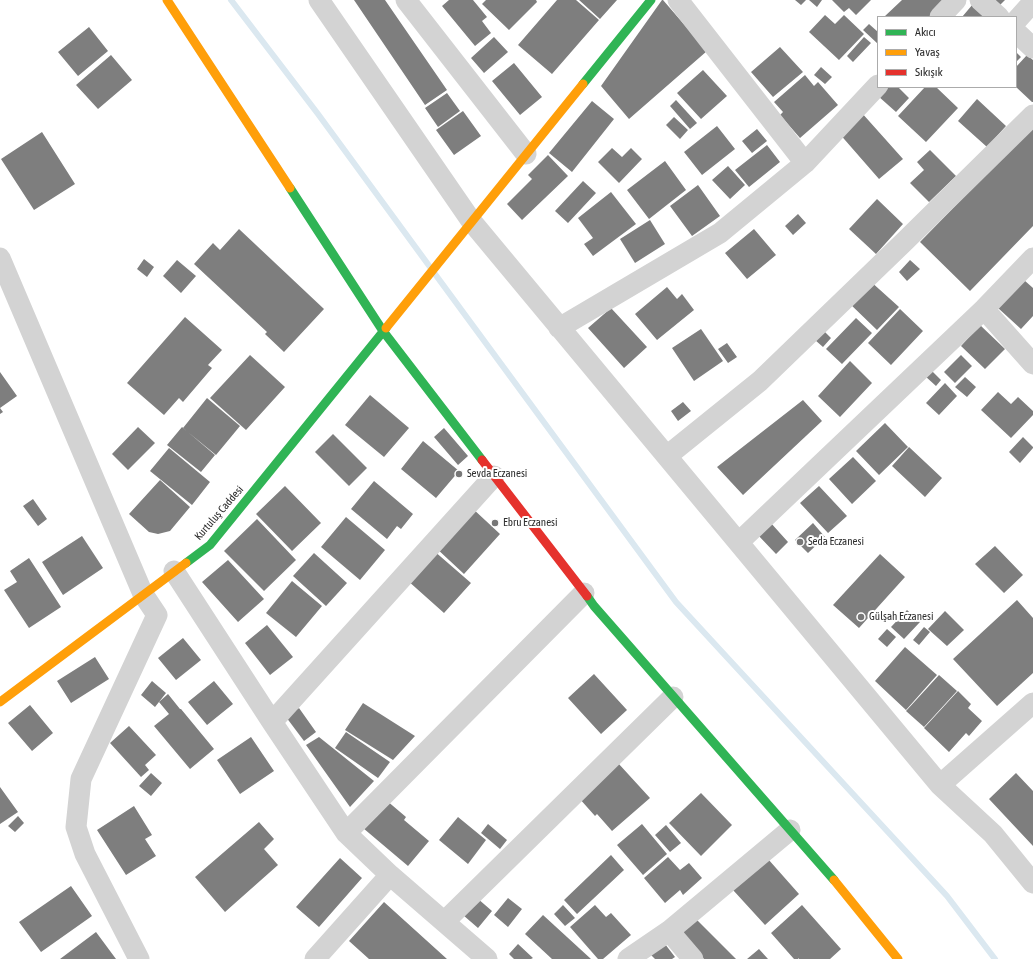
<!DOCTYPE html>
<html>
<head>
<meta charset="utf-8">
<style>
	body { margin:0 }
	#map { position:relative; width:1033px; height:959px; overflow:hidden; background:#fff; font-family:"Asap Condensed",sans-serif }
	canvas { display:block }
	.legend { position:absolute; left:877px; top:16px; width:140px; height:72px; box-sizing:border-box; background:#fff; border:1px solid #ababab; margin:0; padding:5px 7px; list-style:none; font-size:12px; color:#2e2e2e }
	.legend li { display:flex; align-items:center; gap:8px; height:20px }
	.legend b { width:20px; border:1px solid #ababab }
</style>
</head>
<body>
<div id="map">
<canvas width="1033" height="959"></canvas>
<ul class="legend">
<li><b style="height:5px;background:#30b455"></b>Akıcı</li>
<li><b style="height:5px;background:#ff9f0a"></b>Yavaş</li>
<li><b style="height:5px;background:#e5322d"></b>Sıkışık</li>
</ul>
</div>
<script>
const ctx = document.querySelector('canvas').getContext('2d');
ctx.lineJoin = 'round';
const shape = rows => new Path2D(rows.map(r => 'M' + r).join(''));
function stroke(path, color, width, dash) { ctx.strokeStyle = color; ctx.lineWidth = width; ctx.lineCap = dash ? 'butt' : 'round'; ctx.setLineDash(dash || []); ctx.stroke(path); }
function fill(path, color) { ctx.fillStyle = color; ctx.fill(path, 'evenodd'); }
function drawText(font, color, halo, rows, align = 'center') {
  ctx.font = font + ' "Asap Condensed",sans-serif'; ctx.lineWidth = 4; ctx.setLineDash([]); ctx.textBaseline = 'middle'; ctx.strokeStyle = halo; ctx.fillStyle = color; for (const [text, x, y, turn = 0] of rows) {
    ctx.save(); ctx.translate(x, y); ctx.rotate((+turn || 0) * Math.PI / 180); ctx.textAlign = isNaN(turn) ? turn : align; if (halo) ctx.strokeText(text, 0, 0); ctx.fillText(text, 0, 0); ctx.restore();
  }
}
stroke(shape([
	[231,0,318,114,430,267],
	[435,274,676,602,947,896,995,959]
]), '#dbe8f0', 6);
fill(shape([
	[354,0,385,0,447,90,425,105],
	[449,0,473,0,487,17,482,21,491,33,475,46,442,6],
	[486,0,536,0,537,2,509,30,482,4],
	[557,0,576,0,599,20,552,74,518,45],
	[579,0,617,0,600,19],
	[662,0,663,0,707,51,629,119,601,86],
	[795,0,806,0,801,5],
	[809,0,822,0,817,7],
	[832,0,871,0,856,15,849,8,844,12],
	[902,0,947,0,929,17,884,17],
	[989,0,1005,0,997,8],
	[973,4,987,17,962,17],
	[825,15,835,24,844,15,864,34,839,60,809,32],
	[869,24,878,32,878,44,863,30],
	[89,27,108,51,78,76,58,52],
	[494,37,508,52,484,73,471,58],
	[864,37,871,43,853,62,847,56],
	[780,47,803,72,773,97,751,72],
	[1016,52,1021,57,1016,62],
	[111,55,132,80,98,109,76,85],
	[1027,55,1033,60,1033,102,1032,102,1016,87,1016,67],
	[514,63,542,97,520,115,492,81],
	[821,67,832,77,825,84,814,75],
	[703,70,727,96,701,119,677,93],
	[805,75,814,86,818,82,838,105,800,138,780,115,783,112,774,102],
	[887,87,898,87,909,98,896,112,878,96],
	[925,87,936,87,958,108,926,142,898,116],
	[447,93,460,111,438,127,425,108],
	[977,99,1006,126,987,147,958,121],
	[676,100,697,123,690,129,670,106],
	[592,101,614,119,572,172,549,153],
	[463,111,481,136,454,155,436,130],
	[861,112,903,159,879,179,838,132],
	[674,117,688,130,680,139,666,125],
	[717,126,735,149,702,175,684,152],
	[1033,126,1033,226,970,291,920,242],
	[757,129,767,141,752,153,742,141],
	[42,132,75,184,34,210,1,159],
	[767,145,780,162,749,187,735,170],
	[612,148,622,157,631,148,642,159,619,183,598,162],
	[930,150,956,176,929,202,910,183,924,170,917,162],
	[548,155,568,176,522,220,507,204,532,179,528,175],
	[665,161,686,190,649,219,627,190],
	[728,166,745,185,730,199,712,180],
	[583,181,596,193,568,223,555,211],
	[698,185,720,216,692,236,670,206],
	[611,192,636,224,593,256,584,244,593,238,578,218],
	[877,199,903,224,876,254,849,229],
	[798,214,806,223,793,235,785,226],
	[650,220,665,244,635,263,620,239],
	[239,229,324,309,284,352,265,334,267,332,194,264,213,243,220,250],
	[754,229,776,255,747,279,725,253],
	[144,259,154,267,147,277,137,269],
	[177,260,196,276,181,293,163,276],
	[910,260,920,269,907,281,899,272],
	[869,280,899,307,877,330,848,302],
	[1024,280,1033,288,1033,316,1021,329,998,308],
	[667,287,677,299,682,294,694,310,657,340,635,314],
	[611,308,647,347,624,368,588,328],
	[900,309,923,331,891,365,868,343],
	[185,317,222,350,208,365,212,368,183,402,179,398,164,415,127,383],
	[856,318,872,333,842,364,826,349],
	[980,325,1005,349,985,369,961,346],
	[701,329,723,361,694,381,672,348],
	[824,331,831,338,823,347,815,340],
	[727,343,737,357,728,363,718,349],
	[250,355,285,387,246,430,210,398],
	[961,355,972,366,955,383,944,372],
	[850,361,872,383,840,417,818,396],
	[931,370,941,380,936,386,925,376],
	[0,372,17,396,0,408,3,412,0,414],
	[965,377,976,387,967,397,955,387],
	[945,383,957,396,939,415,926,403],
	[998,392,1011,404,1018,397,1033,411,1033,415,1011,438,981,410],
	[370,395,409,428,384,457,345,425],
	[207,398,240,426,216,455,183,428],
	[803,400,822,421,743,495,717,467],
	[683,402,691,411,678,421,671,411],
	[885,423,908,447,879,475,856,451],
	[138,427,155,443,128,470,112,454],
	[182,427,215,455,201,472,167,445],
	[444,428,468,456,458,465,434,437],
	[333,434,367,468,349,486,315,452],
	[1023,437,1033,447,1033,448,1020,463,1009,452],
	[423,441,459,471,436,498,401,469],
	[909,447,942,478,925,497,892,466],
	[169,448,210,482,192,505,150,471],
	[853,457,876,481,852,504,829,479],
	[160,480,190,507,170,531,158,534,149,532,129,514],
	[374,481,413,514,401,529,397,526,387,539,351,509],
	[285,486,321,523,292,551,256,514],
	[819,486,847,516,828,533,800,503],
	[33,499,47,519,38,526,23,506],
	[471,507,500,534,464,574,435,547],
	[346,517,385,550,360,580,321,547],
	[257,519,296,560,264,591,224,551],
	[770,522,788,542,776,554,757,534],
	[813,523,825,537,808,553,795,540],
	[82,536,103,568,63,595,42,562],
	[995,546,1023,575,1004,593,975,564],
	[433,550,471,583,444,613,407,580],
	[314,553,347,583,326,606,293,576],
	[880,554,905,577,859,628,833,605],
	[29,558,61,607,29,628,4,590,17,582,10,571],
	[228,560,264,599,238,622,202,582],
	[292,581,322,606,296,637,266,613],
	[1017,600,1033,618,1033,673,997,706,953,659],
	[907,610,920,622,904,639,891,627],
	[945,611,964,630,947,646,928,629],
	[267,625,293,657,270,675,245,643],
	[924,627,930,632,919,645,913,640],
	[887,629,896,637,887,647,878,639],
	[183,638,201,660,176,680,158,658],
	[905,647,937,675,906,710,875,681],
	[95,657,109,679,71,703,57,681],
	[594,674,627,710,601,734,568,698],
	[939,675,957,691,924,727,906,711],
	[152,681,166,693,155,707,141,695],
	[214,681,233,704,207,725,188,702],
	[958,691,971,704,968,708,982,721,969,736,966,733,949,752,924,728],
	[168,694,180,709,181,709,214,749,190,769,154,726,169,714,159,702],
	[363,703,415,736,393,760,345,730],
	[30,705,53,733,32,751,8,723],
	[299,708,316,732,304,741,286,717],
	[129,726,156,755,145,765,149,770,141,777,110,743],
	[346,732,390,762,378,778,335,748],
	[251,737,274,771,240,794,217,760],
	[319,737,374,781,350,807,306,745],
	[618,763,650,798,612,831,597,814,595,816,579,798],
	[151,773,162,783,151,796,139,786],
	[1016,773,1033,791,1033,846,989,799],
	[0,787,18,812,0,824],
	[701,793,732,825,701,856,669,823],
	[386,800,406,817,404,820,429,841,408,866,363,828],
	[134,806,152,835,145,839,156,856,126,875,97,830],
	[18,816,24,823,15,832,8,826],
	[458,817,486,840,468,864,439,840],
	[259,822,274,839,264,849,278,865,225,912,195,877],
	[488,824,507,840,500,849,481,833],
	[642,824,667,854,643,875,617,845],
	[666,825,681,843,670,852,655,835],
	[611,855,624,870,577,914,564,900],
	[668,857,680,870,689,863,702,878,683,895,680,890,665,903,644,878],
	[340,858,362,878,319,927,296,907],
	[768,859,799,894,765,925,733,890],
	[71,886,92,916,41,952,19,922],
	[477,898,492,911,478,928,463,915],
	[508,898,522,909,508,927,494,915],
	[384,902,447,959,369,959,349,941],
	[563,905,575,918,565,926,554,914],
	[595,905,606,917,611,913,631,935,603,959,598,959,570,927],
	[802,905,841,949,830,959,799,959,799,958,798,959,794,959,771,933],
	[543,915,591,959,552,959,525,934],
	[695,918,736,959,704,959,679,934],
	[96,932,116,959,60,959],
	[518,944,533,958,531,959,514,959,509,954],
	[665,944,675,957,672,959,655,959,651,955],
	[759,949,768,959,747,959]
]), '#7e7e7e');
stroke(shape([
	[319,0,472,222,940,785,993,834,1033,883],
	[406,0,526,154],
	[678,0,805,163],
	[980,0,999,17],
	[940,17,956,0],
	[1016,21,1033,2],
	[1016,32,1033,48],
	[0,258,143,594,157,615,81,779,76,827,85,854,139,959],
	[984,309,1033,364],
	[559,328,720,233,805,163,878,85],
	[667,456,760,381,905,241,1033,115],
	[739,542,984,309,1033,258],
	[174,571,272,722,346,833,390,875,487,959],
	[272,722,494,476],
	[940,785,1033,703],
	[346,833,584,593],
	[444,922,673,697],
	[669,931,693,959],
	[315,959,390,875],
	[628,959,669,931,790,830]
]), '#d3d3d3', 21);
stroke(shape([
	[583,84,651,0],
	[290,188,383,331,482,460],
	[186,563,210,545,386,328],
	[587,596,594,606,834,880]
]), '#30b455', 9);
stroke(shape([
	[167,0,290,188],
	[386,328,583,84],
	[0,702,186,563],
	[834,880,898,959]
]), '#ff9f0a', 9);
stroke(shape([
	[482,460,587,596]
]), '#e5322d', 9);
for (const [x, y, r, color] of [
	[459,474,4,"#777"],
	[495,523,4,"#777"],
	[800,542,4,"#777"],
	[861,617,4,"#777"]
]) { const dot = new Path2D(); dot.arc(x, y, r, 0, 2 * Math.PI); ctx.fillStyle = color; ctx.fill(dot); stroke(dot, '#fff', 1.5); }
drawText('11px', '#2e2e2e', '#fff', [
	["Sevda Eczanesi",467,474],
	["Ebru Eczanesi",503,523],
	["Seda Eczanesi",808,542],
	["Gülşah Eczanesi",869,617]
], 'left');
drawText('11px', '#2e2e2e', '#fff', [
	["Kurtuluş Caddesi",219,513,-49]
]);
</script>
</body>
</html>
